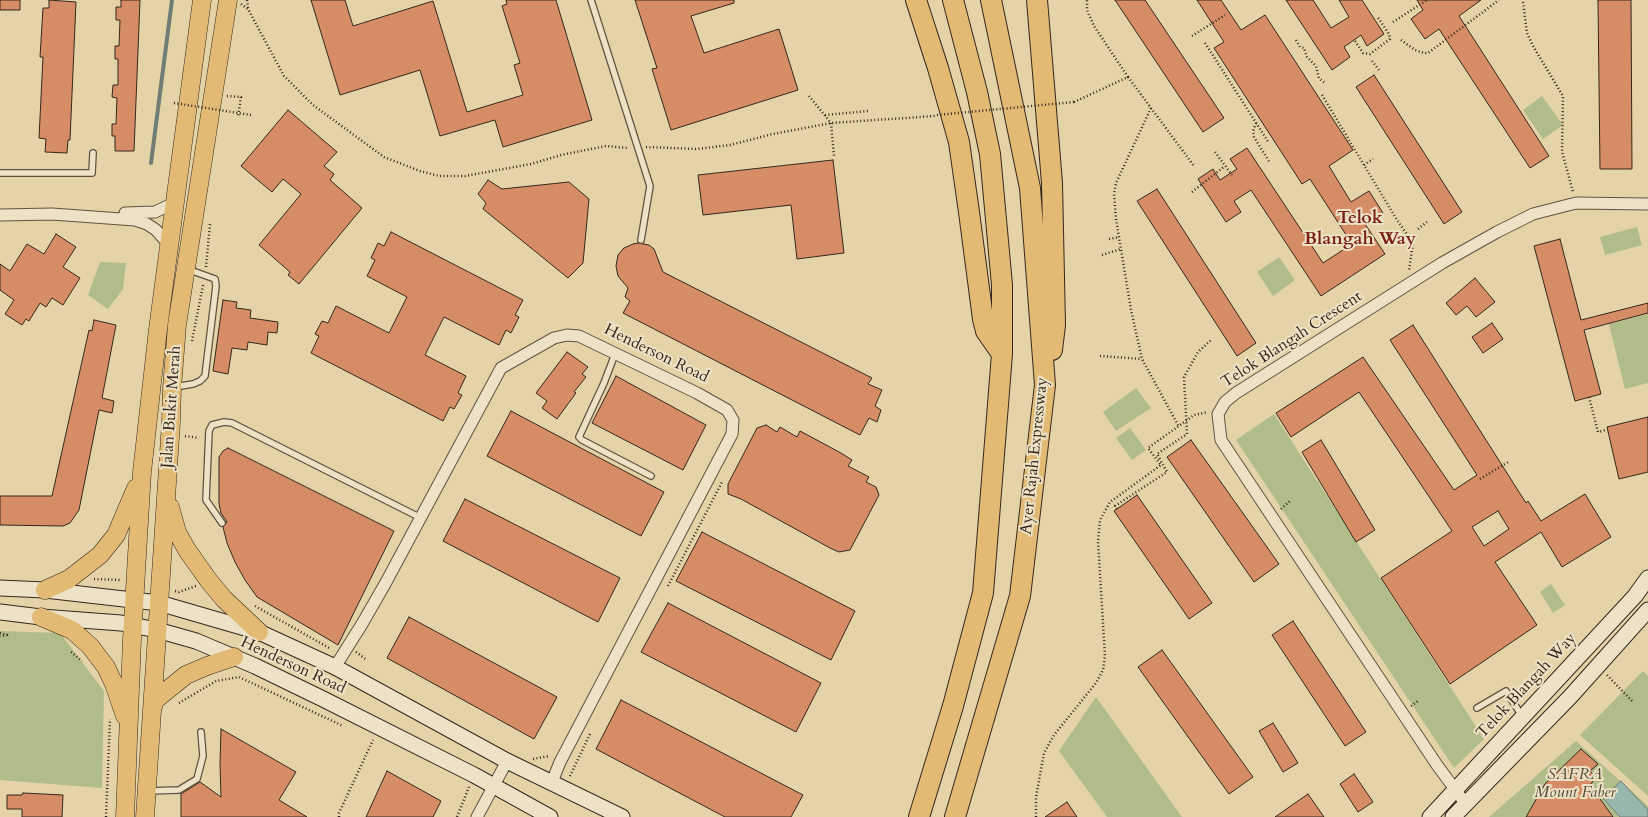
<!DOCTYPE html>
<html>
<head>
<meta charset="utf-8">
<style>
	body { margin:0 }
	canvas { display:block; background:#e4d3a7 }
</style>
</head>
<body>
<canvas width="1648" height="817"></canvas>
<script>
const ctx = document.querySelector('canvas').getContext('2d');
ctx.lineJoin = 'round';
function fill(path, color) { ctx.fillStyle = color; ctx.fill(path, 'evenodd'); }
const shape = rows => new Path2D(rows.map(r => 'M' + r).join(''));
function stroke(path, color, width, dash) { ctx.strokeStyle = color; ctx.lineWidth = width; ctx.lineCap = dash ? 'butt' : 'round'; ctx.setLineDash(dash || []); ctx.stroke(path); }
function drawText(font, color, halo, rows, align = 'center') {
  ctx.font = font + ' Cardo,serif'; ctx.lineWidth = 4; ctx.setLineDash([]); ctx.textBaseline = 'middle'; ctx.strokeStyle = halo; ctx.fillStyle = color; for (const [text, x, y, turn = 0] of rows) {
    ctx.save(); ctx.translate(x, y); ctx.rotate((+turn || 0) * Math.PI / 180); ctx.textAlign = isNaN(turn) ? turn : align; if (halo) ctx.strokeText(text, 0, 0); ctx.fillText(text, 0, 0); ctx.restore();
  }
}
fill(shape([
	[1542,96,1563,125,1543,139,1523,110],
	[1637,227,1642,245,1605,255,1600,237],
	[1279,257,1295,280,1273,296,1257,272],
	[100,262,126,263,123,289,108,309,88,295],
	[1648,314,1648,383,1625,389,1609,324],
	[1136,388,1151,408,1116,431,1103,412],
	[1274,414,1484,739,1454,768,1236,440],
	[1130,428,1146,450,1132,460,1116,438],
	[1551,584,1565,605,1553,613,1540,592],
	[0,631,60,633,104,691,102,788,0,780],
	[1643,671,1648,676,1648,796,1580,735],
	[1096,697,1182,817,1107,817,1059,751],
	[1576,741,1648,806,1648,817,1489,817]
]), '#b1bd89');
const water = shape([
	[1621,781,1648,810,1648,817,1620,817,1603,798,1621,781]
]);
fill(water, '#97b7ae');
stroke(water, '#707d74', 1);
stroke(shape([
	[151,163,172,0]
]), '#707d74', 4);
const building = shape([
	[0,0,20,0,20,10,0,10,0,0],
	[49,0,76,2,70,140,68,140,67,153,45,152,46,139,39,138,43,57,40,57,43,8,49,8,49,0],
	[121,0,140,0,134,151,115,151,115,136,112,136,112,124,116,124,117,98,112,97,113,85,118,85,118,59,115,59,115,46,119,46,120,20,116,20,116,7,121,7,121,0],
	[311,0,345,0,353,26,433,1,467,112,523,95,514,65,520,63,502,6,507,4,506,0,556,0,592,120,503,147,495,120,440,136,420,70,340,95,311,0],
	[635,0,734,0,734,3,691,16,704,53,779,29,798,90,671,130,652,69,657,68,635,0],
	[1115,0,1145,0,1224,118,1203,132,1115,0],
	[1197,0,1221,0,1241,30,1265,15,1353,150,1329,166,1351,202,1369,191,1383,213,1365,224,1385,254,1321,296,1251,190,1234,201,1241,212,1226,222,1198,179,1213,169,1220,180,1237,169,1230,159,1247,148,1323,263,1352,244,1310,179,1302,184,1214,48,1224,42,1197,0],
	[1286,0,1313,0,1331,28,1349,17,1339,0,1362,0,1384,34,1367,46,1361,35,1344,47,1350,57,1332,70,1286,0],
	[1417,0,1481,0,1459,16,1549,156,1530,168,1439,29,1425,39,1411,19,1423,10,1417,0],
	[1598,0,1631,0,1632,169,1600,169,1598,0],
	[1374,75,1462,212,1444,224,1356,87,1374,75],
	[288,110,337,152,324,166,334,174,330,180,362,208,299,284,288,275,290,272,259,245,301,194,283,179,272,192,241,166,288,110],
	[833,160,844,253,797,259,791,205,703,215,698,175,833,160],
	[488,180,502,189,569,182,589,199,583,263,568,278,483,209,486,203,478,194,488,180],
	[1157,189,1256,343,1237,356,1137,201,1157,189],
	[391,232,523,300,515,315,519,317,511,333,506,330,499,345,444,317,425,355,466,376,458,393,462,395,454,409,450,407,443,421,311,353,319,336,315,334,322,321,328,323,336,306,389,333,407,297,367,276,375,260,371,258,378,243,384,246,391,232],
	[56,234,76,247,63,267,80,278,63,305,52,298,46,307,40,303,29,321,26,319,22,325,5,314,14,300,0,290,0,264,10,271,27,244,44,254,56,234],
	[1560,239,1581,320,1648,303,1648,313,1584,330,1601,394,1575,401,1534,246,1560,239],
	[638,243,649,245,654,249,663,272,872,378,868,384,882,390,875,406,881,410,877,422,869,418,860,435,623,313,630,301,625,297,628,288,618,276,616,266,618,255,624,248,633,244,638,243],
	[1475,278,1495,302,1476,317,1467,306,1456,315,1446,303,1475,278],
	[223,300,237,302,236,308,251,310,250,318,278,322,277,333,268,332,267,345,248,342,247,350,232,348,228,374,213,371,223,300],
	[94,320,116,325,102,398,114,401,112,413,99,410,79,510,70,523,63,526,0,525,0,496,52,496,89,330,92,331,94,320],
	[1492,323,1503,339,1483,353,1472,337,1492,323],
	[1413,325,1526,503,1528,501,1541,521,1585,494,1611,537,1562,567,1541,532,1495,562,1537,625,1450,684,1381,578,1452,531,1359,392,1291,437,1276,413,1363,357,1454,490,1477,475,1390,340,1413,325],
	[1498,511,1509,529,1484,546,1472,527,1498,511],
	[567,352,588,367,582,374,586,377,574,392,576,393,557,419,542,408,547,401,536,393,567,352],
	[616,376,706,425,683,470,592,423,616,376],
	[511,411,664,492,641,536,487,456,511,411],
	[1648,417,1648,472,1619,479,1607,427,1648,417],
	[766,425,777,432,780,427,797,437,800,431,841,453,852,460,848,466,869,477,866,482,876,487,879,495,850,550,839,552,830,548,741,499,728,494,728,484,757,428,766,425],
	[1191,440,1279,564,1254,582,1167,457,1191,440],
	[1321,440,1375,530,1356,542,1302,452,1321,440],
	[228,448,394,531,338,645,257,597,245,580,235,562,227,543,223,527,227,522,221,513,219,504,219,457,223,451,228,448],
	[1137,495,1212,603,1189,619,1114,511,1137,495],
	[465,499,620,578,598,622,443,541,465,499],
	[702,532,855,611,831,660,676,581,702,532],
	[668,603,821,683,796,732,641,652,668,603],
	[409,617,557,697,534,739,387,658,409,617],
	[1293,621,1366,732,1345,746,1272,635,1293,621],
	[1162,650,1253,777,1229,794,1138,667,1162,650],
	[621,700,803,795,791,817,725,817,596,749,621,700],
	[1273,723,1298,763,1283,772,1259,731,1273,723],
	[221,729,296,772,279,800,307,817,181,817,181,794,200,782,221,797,220,764,221,729],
	[1581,749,1598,764,1590,771,1596,778,1590,785,1613,817,1526,817,1545,784,1581,749],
	[387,771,441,801,433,817,366,817,387,771],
	[1354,774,1373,802,1358,812,1340,784,1354,774],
	[23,793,63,795,62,817,22,817,22,809,7,809,7,795,22,795,23,793],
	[1308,794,1324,817,1275,817,1308,794],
	[1067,802,1077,817,1045,817,1067,802]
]);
fill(building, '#d68d66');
stroke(building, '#35271d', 1);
const service = shape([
	[591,0,650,186,641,240],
	[1,173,92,173,93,153],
	[615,354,604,383,579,437,582,440,651,476],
	[174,387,193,384,200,381,205,376,216,286,215,279,187,269],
	[222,523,206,500,209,431,212,425,224,422,232,423,421,518],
	[1477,708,1506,691,1522,716],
	[149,791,179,790,197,779,203,756,201,732]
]);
const minor = shape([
	[125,213,155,212,176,202],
	[0,215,52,214,135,220,147,224,156,230,169,245],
	[335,667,362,624,385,584,501,368,554,338,567,335,579,336,697,393,727,410,733,420,732,434,560,762,552,782],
	[1465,803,1437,765,1221,440,1218,414,1225,402,1236,393,1442,263,1497,232,1533,214,1576,203,1648,204],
	[477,817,507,761]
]);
const secondary = shape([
	[0,588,45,590,159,603,259,632,335,667,507,761,622,817],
	[0,612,41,617,121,623,157,630,196,641,255,666,323,699,474,775,550,817],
	[1430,817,1635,596,1648,578],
	[1453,817,1570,697,1648,610]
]);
const primary = shape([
	[170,507,177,532,187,550,209,581,224,599,259,632],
	[45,590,69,579,100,555,116,535,136,488],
	[41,617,72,630,90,646,106,667,114,684,125,716],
	[152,710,155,700,186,675,207,666,234,657],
	[125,817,132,639,142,472,158,329,202,0],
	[145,817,171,422,172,388,177,325,228,0]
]);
const motorway = shape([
	[916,0,938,68,959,142,969,212,983,319,986,331,1002,354],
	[1037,0,1052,183,1055,325,1052,350],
	[919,817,953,706,983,593,1002,354,1002,285,990,154,977,92,953,0],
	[955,817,1020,596,1045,385,1030,188,991,0]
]);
stroke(service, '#615240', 8);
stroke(minor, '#615240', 13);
stroke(secondary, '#35271d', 17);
stroke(primary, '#35271d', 19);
stroke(motorway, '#35271d', 22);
stroke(shape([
	[247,0,248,8],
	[1523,2,1527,33,1533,46,1563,96,1562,152,1573,192],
	[241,4,248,9,284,76,313,105,384,157,420,171,439,176,465,176,531,164,561,155,606,146,628,148],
	[1393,22,1427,0],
	[1192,36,1225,15],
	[1296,40,1300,47,1304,48,1307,57,1316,66,1319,78,1325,83],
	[1401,40,1415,50,1424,53,1428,53,1499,0],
	[1355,41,1363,53,1370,54,1390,39,1389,34,1377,16],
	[1205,43,1269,143],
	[1372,61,1379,70],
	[1128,77,1194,166],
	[1322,95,1397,220,1413,243,1409,270],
	[227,96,241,97,238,117],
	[809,96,831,123,834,156],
	[1074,102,1128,77,1094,26,1087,10,1087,0],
	[1151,108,1116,183,1114,194,1116,219,1131,310,1142,359,1178,425],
	[825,115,868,111],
	[1256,123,1253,131,1254,137,1270,163],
	[646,147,697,149,730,145,773,134,831,123,935,116],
	[1215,152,1232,175],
	[1364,165,1373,159],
	[1192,192,1225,166],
	[1418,229,1427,222],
	[1109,239,1119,237],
	[1102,255,1121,249],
	[206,267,210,224],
	[192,341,203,285],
	[1100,356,1142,359],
	[1589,397,1598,432,1606,430],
	[185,436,199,438],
	[1480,479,1510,461],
	[1117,509,1115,506,1167,472,1157,454,1187,434,1184,377,1198,352,1211,340],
	[1281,509,1291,500],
	[94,579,121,580],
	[668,586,722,482],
	[175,591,179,592,196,586],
	[255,606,331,649],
	[0,633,7,635,0,636],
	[71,652,82,661],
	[356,652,367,660],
	[1607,675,1632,701],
	[179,703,216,681,239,677,343,726],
	[1411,706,1418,701],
	[533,759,549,756],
	[570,776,590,734],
	[106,817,110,719],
	[339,817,339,813,373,740],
	[457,817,469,787],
	[1036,817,1036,797,1044,753,1054,735,1096,683,1103,670,1105,656,1098,541,1100,520,1110,502,1161,465,1148,448,1194,415,1208,412]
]), '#35271d', 2.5, [1, 2.5]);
stroke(service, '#ede2c6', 5.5);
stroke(minor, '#ede2c6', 11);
stroke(secondary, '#ede2c6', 15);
stroke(primary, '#e2ba74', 18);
stroke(motorway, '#e2ba74', 20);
stroke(shape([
	[174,103,251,115],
	[937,115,1074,102]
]), '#35271d', 2.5, [1, 2.5]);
drawText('16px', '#35271d', '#ede2c6', [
	["Telok Blangah Crescent",1292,340,-33],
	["Henderson Road",656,354,26],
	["Jalan Bukit Merah",172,407,-86],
	["Ayer Rajah Expressway",1035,456,-84],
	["Henderson Road",293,666,25],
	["Telok Blangah Way",1527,686,-47]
]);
drawText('italic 16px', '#544c38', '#ede2c6', [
	["SAFRA",1575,775],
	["Mount Faber",1575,793]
]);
drawText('bold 18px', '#7a1f14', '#ede2c6', [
	["Telok",1360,219],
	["Blangah Way",1360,240]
]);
</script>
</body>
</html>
